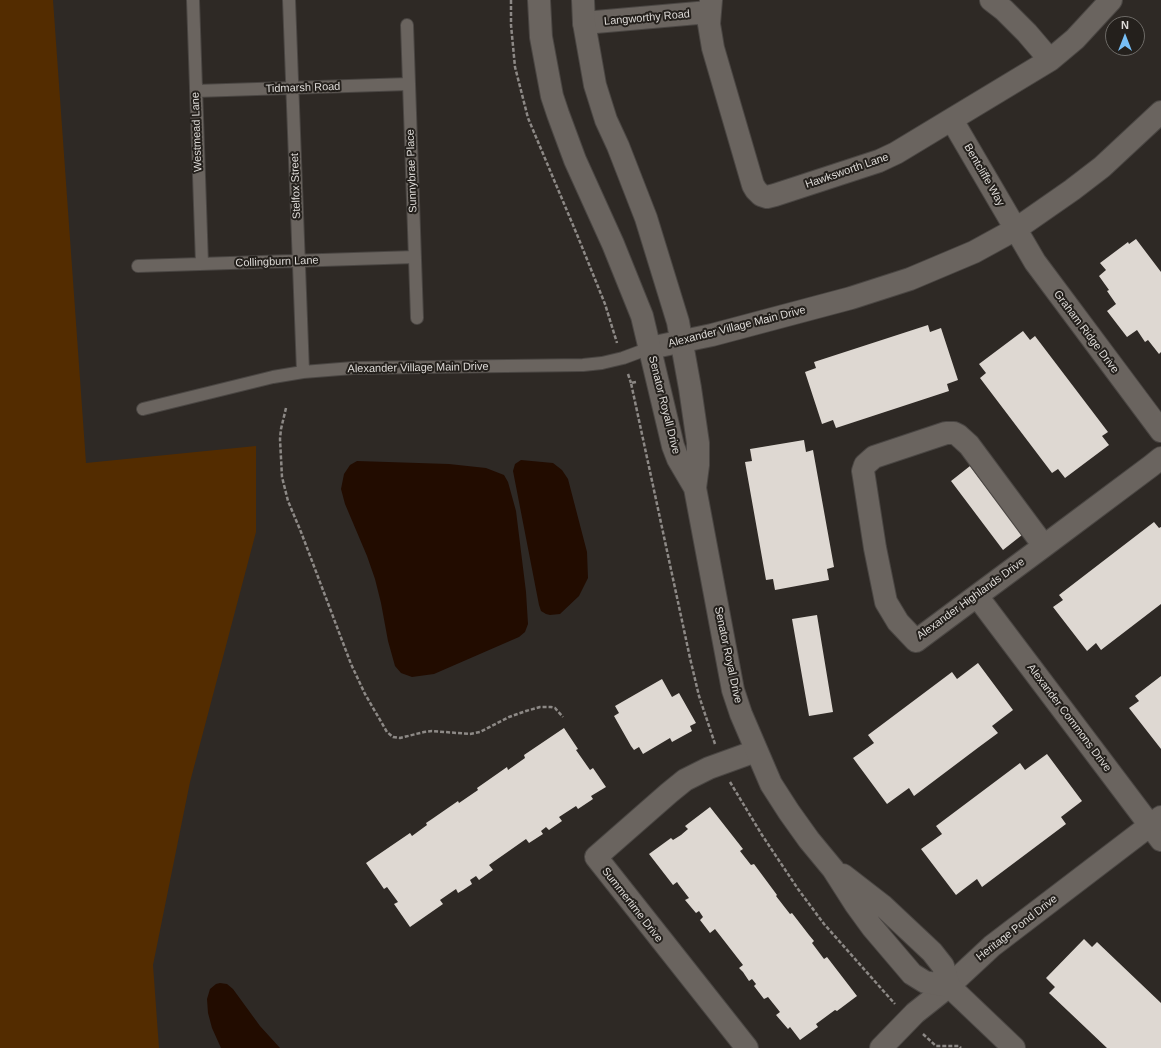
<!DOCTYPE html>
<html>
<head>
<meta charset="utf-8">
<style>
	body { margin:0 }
	#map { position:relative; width:1161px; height:1048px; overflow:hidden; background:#2e2925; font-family:Helvetica,sans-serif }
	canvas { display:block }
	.north { position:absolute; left:1105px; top:16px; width:40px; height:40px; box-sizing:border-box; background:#24201c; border:1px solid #6e6b67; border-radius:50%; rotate:0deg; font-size:11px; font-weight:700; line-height:16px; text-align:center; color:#dedbd8 }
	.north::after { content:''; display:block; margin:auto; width:14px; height:18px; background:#77bff7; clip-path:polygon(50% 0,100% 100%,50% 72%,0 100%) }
</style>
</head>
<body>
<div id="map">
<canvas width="1161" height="1048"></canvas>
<div class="north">N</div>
</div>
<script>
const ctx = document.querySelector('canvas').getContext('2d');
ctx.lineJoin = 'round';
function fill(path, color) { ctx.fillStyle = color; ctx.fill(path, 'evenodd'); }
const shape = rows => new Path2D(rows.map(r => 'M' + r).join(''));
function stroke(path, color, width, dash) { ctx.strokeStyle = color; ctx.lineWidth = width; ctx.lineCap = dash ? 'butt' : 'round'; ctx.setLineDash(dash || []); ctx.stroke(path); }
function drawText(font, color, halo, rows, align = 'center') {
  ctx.font = font + ' Helvetica,sans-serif'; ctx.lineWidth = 4; ctx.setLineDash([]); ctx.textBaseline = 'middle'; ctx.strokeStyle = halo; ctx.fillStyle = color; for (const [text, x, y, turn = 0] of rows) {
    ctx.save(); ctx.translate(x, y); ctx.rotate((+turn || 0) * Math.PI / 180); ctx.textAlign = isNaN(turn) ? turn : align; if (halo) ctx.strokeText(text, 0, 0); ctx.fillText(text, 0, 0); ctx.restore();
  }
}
fill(shape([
	[0,0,53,0,86,463,256,446,256,532,190,782,153,965,159,1048,0,1048]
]), '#532c00');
fill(shape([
	[521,460,553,463,562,470,568,479,587,552,588,578,579,596,560,614,550,615,546,614,541,611,539,605,513,471,515,464],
	[357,461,449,464,486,468,504,475,508,482,516,511,526,592,528,624,525,632,519,637,434,674,412,677,401,673,395,666,388,641,381,603,375,579,367,556,345,504,341,489,344,474,350,465],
	[220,983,227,984,233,989,260,1026,280,1048,221,1048,212,1028,208,1013,207,999,210,989,216,984]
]), '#220c00');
fill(shape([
	[1136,239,1161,272,1161,352,1159,354,1148,340,1145,342,1137,330,1127,337,1107,311,1116,304,1107,291,1109,290,1099,276,1106,270,1100,263,1128,242,1129,244],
	[928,325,930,332,941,328,958,380,947,384,949,391,836,428,833,420,822,424,805,372,816,368,814,362],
	[1023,331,1030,340,1035,336,1108,432,1102,436,1109,445,1065,478,1058,469,1052,473,980,378,986,373,979,364],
	[804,440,806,452,813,450,834,567,827,569,829,580,775,590,773,579,766,580,745,462,752,461,750,449],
	[970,466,1022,535,1003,550,951,481],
	[1154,522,1159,528,1161,527,1161,604,1101,650,1096,643,1087,651,1053,607,1063,600,1059,595],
	[817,615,833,712,809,716,792,619],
	[978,663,1013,710,992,726,998,733,979,747,914,796,909,788,887,804,853,758,874,743,868,735,952,672,957,679],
	[1161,676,1161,749,1129,708,1139,701,1135,696],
	[662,679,672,697,679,693,696,723,690,726,692,731,672,742,670,738,643,754,639,747,634,750,631,746,614,716,619,713,615,706],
	[564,728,578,749,576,750,590,770,593,768,606,787,591,796,593,799,578,809,576,806,559,817,562,821,549,830,546,827,541,831,543,834,529,843,526,839,489,865,493,870,479,880,476,876,470,880,472,884,463,890,458,893,456,889,440,900,443,904,410,927,394,904,398,902,387,887,384,889,366,863,410,833,412,836,427,825,426,823,432,819,458,801,459,803,478,790,477,788,507,767,508,770,525,758,524,755],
	[1047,754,1082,801,1061,817,1066,824,982,887,977,879,956,895,921,849,942,834,936,826,1020,763,1025,770],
	[710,807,743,849,740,851,751,865,754,864,777,895,776,896,790,914,792,913,809,935,814,941,812,943,824,959,827,957,857,996,837,1011,835,1010,816,1024,818,1027,800,1040,790,1027,788,1029,776,1015,780,1012,768,997,764,999,754,986,756,984,752,979,749,981,743,972,739,968,743,965,715,929,710,933,700,920,703,917,699,911,696,913,685,900,689,898,679,885,677,882,673,885,649,854,671,838,673,840,681,835,688,829,685,826],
	[1084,939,1092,947,1097,942,1161,1003,1161,1048,1107,1048,1049,993,1055,987,1046,978]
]), '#ded8d2');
const service = shape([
	[193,0,202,264],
	[289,0,303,372],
	[407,25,417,318],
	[196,91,409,84],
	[138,266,415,257],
	[143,409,273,377,303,372,353,368,583,365,602,363,623,358,650,348]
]);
const minor = shape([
	[711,0,709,24,713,48,753,185,756,190,761,195,767,197,775,195,879,161,896,153,1050,60,1075,39,1111,0],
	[991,0,1004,10,1027,33,1050,60],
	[584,23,709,12],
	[952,120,1035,262,1161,431],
	[650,348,712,335,851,298,910,279,974,252,1016,229,1072,190,1102,167,1161,112],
	[1044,546,969,445,958,435,954,433,946,433,874,457,865,465,863,471,864,477,875,548,886,602,898,622,916,641,959,609,1044,546,1151,466,1161,458],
	[977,596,1161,840],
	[747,1048,596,857,669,793,685,780,709,768,756,751],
	[881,1048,915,1013,949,986,992,946,1161,817]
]);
const tertiary = shape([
	[539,0,541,37,552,96,558,114,575,160,613,244,642,316,673,446,678,459,695,488],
	[583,0,584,23,595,85,606,120,618,146,646,218,678,322,690,388,698,443,698,465,695,488,733,690,741,714,771,784,789,812,809,840,833,869,856,905,872,927,912,974,925,982,949,986],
	[843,875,883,906,932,952,943,966,949,986,1014,1048]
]);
stroke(service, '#4a4643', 14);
stroke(minor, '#4a4643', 24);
stroke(tertiary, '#4a4643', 24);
stroke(shape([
	[511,0,511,25,515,67,528,118,578,237,605,304,617,343],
	[628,374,631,383],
	[636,382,631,383,690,658,699,696,715,744],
	[286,408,281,429,280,439,282,477,288,501,301,532,351,664,365,694,387,732,393,737,400,738,424,732,432,731,470,734,480,732,509,717,526,711,540,707,551,707,555,708,563,717],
	[730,782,762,835,798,889,824,924,895,1004],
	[923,1034,936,1046,959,1046,961,1048]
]), '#8d8986', 2.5, [4, 2]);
stroke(service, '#6a645f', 12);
stroke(minor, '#6a645f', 22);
stroke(tertiary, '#6a645f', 22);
drawText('11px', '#dedbd8', '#24201c', [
	["Langworthy Road",647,18,-5],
	["Tidmarsh Road",303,88,-2],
	["Westmead Lane",197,132,-92],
	["Sunnybrae Place",412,171,-92],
	["Hawksworth Lane",847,171,-19],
	["Bentcliffe Way",984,175,60],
	["Stelfox Street",296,186,-92],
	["Collingburn Lane",277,262,-2],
	["Alexander Village Main Drive",737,327,-14],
	["Graham Ridge Drive",1086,332,53],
	["Alexander Village Main Drive",418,368,-1],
	["Senator Royall Drive",664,405,76],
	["Alexander Highlands Drive",971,599,-36],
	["Senator Royal Drive",728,655,78],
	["Alexander Commons Drive",1069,718,53],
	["Summertime Drive",632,905,52],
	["Heritage Pond Drive",1017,928,-38]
]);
</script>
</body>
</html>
